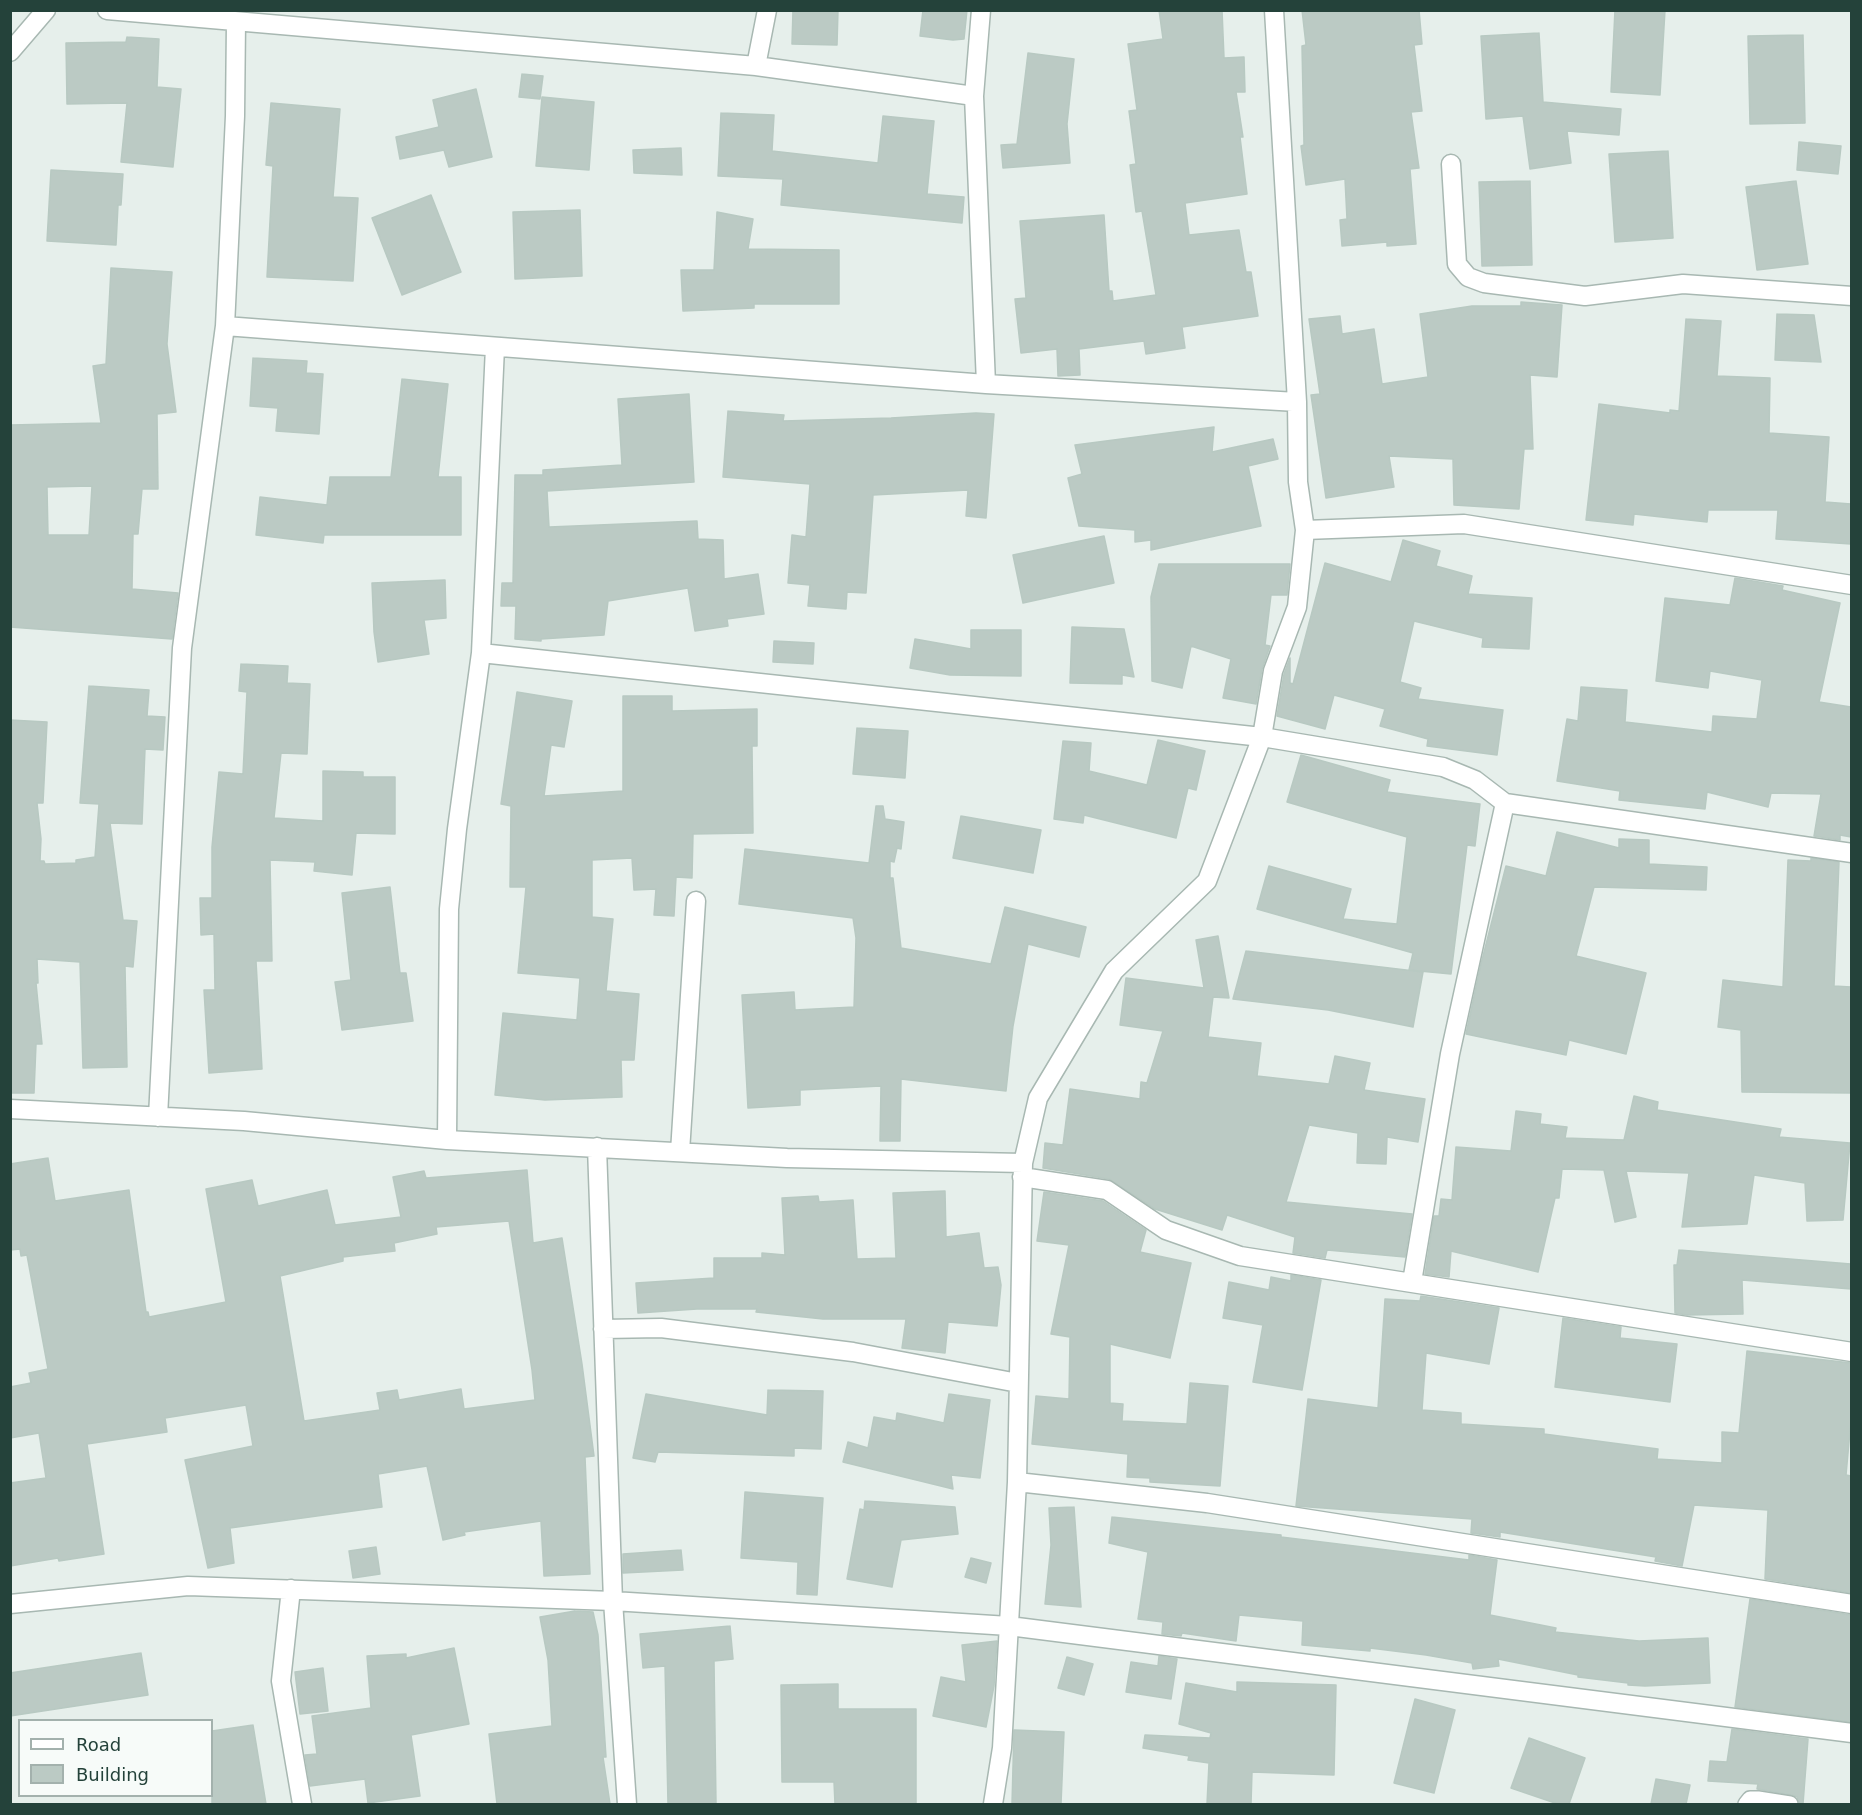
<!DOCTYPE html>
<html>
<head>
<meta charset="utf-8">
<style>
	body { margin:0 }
	#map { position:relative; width:1862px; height:1815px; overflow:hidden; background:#e6efeb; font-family:"DejaVu Sans",sans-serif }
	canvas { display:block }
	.frame { position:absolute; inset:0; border:12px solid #24423a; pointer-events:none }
	.legend { position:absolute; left:18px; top:1719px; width:195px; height:78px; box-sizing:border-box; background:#f7fbf9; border:2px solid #a3b1ad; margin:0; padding:8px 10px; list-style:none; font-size:18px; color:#24423a }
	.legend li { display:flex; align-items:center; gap:12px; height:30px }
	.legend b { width:30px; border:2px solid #a3b1ad }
</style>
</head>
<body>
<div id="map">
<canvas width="1862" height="1815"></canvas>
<div class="frame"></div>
<ul class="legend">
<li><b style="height:8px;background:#fff"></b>Road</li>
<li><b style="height:16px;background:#bbcac4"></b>Building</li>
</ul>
</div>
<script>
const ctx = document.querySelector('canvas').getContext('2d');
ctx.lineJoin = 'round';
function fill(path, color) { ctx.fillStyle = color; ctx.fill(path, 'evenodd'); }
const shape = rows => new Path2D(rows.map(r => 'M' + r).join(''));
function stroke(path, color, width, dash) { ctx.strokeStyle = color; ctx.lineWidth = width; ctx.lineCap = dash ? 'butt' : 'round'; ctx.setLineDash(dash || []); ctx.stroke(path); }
const building = shape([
	[793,10,838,10,837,45,792,44,793,10],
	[923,10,967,10,964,39,953,40,920,36,923,10],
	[1159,10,1222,10,1224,58,1244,57,1245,92,1236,92,1243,137,1240,137,1247,194,1185,203,1189,235,1239,230,1246,272,1251,272,1258,316,1182,327,1185,348,1146,354,1144,341,1079,349,1080,375,1058,376,1057,349,1021,353,1015,299,1026,298,1020,221,1104,215,1109,291,1112,291,1113,301,1156,295,1142,211,1136,212,1130,165,1136,164,1129,111,1137,110,1128,44,1163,39,1159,10],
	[1302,10,1419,10,1422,44,1414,45,1422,111,1411,112,1419,168,1410,169,1416,244,1387,246,1387,242,1342,246,1340,220,1347,219,1345,179,1306,185,1301,146,1304,145,1302,46,1306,45,1302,10],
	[1615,10,1665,10,1660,95,1611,92,1615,10],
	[1539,33,1543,102,1621,109,1619,135,1567,131,1571,163,1530,169,1523,116,1486,119,1481,36,1539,33],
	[1803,35,1805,123,1750,124,1748,36,1803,35],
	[127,37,159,39,157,87,181,89,173,167,121,162,127,103,67,104,66,43,126,42,127,37],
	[1028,53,1074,59,1067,124,1070,163,1003,168,1001,145,1017,144,1028,53],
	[522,74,543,76,540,99,519,97,522,74],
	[476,89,492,157,449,167,444,150,400,159,396,137,439,127,433,100,476,89],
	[542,97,594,102,589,170,536,166,542,97],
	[271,103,340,109,333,197,358,198,353,281,267,277,273,166,266,165,271,103],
	[721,113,774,115,772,151,878,163,883,116,934,121,927,194,964,197,962,223,781,205,783,179,718,176,721,113],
	[1799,142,1841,146,1838,174,1797,170,1799,142],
	[681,148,682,175,634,173,633,150,681,148],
	[1668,151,1673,238,1615,242,1609,154,1668,151],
	[51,170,123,174,121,205,118,205,116,245,47,241,51,170],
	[1530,181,1532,265,1482,266,1479,182,1530,181],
	[1796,181,1808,264,1757,270,1746,187,1796,181],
	[431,195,461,272,402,295,372,218,431,195],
	[580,210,582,276,515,279,513,212,580,210],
	[717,212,753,219,748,249,839,250,839,304,754,304,754,308,683,311,681,270,714,270,717,212],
	[111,268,172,272,167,344,176,412,157,414,158,489,142,489,138,534,133,534,132,589,178,593,172,639,10,627,10,425,101,423,93,366,106,364,111,268],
	[92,486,89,535,48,535,47,487,92,486],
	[1521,302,1562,305,1557,377,1530,375,1533,449,1524,449,1519,509,1454,505,1453,459,1389,456,1394,487,1326,498,1311,395,1320,394,1309,319,1340,316,1342,334,1374,329,1382,384,1428,377,1420,314,1472,306,1521,306,1521,302],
	[1777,314,1814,315,1821,362,1775,360,1777,314],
	[1686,319,1721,321,1717,376,1770,378,1769,433,1829,437,1825,502,1851,504,1851,544,1776,539,1778,510,1708,510,1707,522,1634,514,1633,525,1586,520,1599,404,1670,413,1670,410,1679,411,1686,319],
	[253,358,307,361,306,373,323,374,319,434,276,431,278,408,250,406,253,358],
	[402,379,448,384,438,477,461,477,461,535,324,535,323,543,256,535,260,497,327,505,330,477,391,477,402,379],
	[689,394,694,482,547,491,549,527,697,521,698,539,723,540,724,579,758,574,764,614,727,619,728,626,695,631,688,588,608,601,604,635,541,639,541,641,515,639,516,606,501,606,502,583,513,583,515,475,543,475,543,470,622,465,618,399,689,394],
	[728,411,784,415,783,421,891,418,976,413,994,414,986,518,966,516,968,490,873,495,866,593,847,592,846,609,808,606,810,585,788,583,792,535,806,537,810,484,723,477,728,411],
	[1214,427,1212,452,1273,439,1278,459,1248,466,1261,526,1151,550,1151,540,1135,542,1135,530,1079,526,1068,478,1082,474,1075,445,1214,427],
	[1104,536,1114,583,1023,603,1013,555,1104,536],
	[1403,540,1440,551,1436,566,1472,576,1468,594,1532,598,1529,649,1482,647,1483,638,1414,621,1400,682,1421,688,1418,699,1503,710,1497,755,1427,746,1428,739,1380,726,1385,709,1334,695,1325,729,1277,716,1284,674,1290,658,1290,683,1293,684,1325,563,1391,582,1403,540],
	[1159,564,1290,564,1287,595,1271,595,1265,645,1270,646,1262,669,1256,704,1223,698,1231,659,1191,646,1182,688,1152,681,1151,597,1159,564],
	[1735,578,1783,586,1782,590,1840,603,1819,702,1851,707,1851,837,1840,835,1840,840,1814,836,1821,794,1771,793,1768,807,1707,792,1705,809,1619,800,1620,791,1557,781,1567,719,1578,721,1581,687,1627,690,1625,722,1712,732,1713,716,1757,719,1762,680,1710,671,1708,688,1656,681,1665,598,1730,605,1735,578],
	[445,580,446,618,424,620,429,654,378,662,374,632,372,583,445,580],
	[1072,627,1124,629,1134,677,1122,675,1122,684,1070,683,1072,627],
	[971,630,1021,630,1021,676,950,675,910,668,915,639,971,649,971,630],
	[774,641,814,643,813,664,773,662,774,641],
	[241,664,288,666,287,683,310,684,307,754,281,753,274,818,323,821,323,771,363,772,363,777,395,777,395,834,356,833,352,875,314,871,315,862,270,860,272,961,256,961,262,1069,209,1073,204,990,215,990,214,934,201,935,200,898,212,898,212,847,219,772,243,774,247,692,239,691,241,664],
	[89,686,149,690,147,716,165,717,163,750,145,749,142,824,110,823,123,920,137,921,133,967,125,966,127,1067,83,1068,80,962,37,959,38,983,36,983,42,1044,36,1044,34,1093,10,1093,10,720,47,722,43,803,37,803,41,839,40,861,44,861,45,864,76,863,76,860,95,857,99,804,80,803,89,686],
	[517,692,572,701,564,747,551,745,544,796,623,791,623,696,672,696,672,711,757,709,757,746,752,746,753,833,693,834,692,878,676,877,674,916,654,915,656,889,634,890,632,858,592,860,592,917,613,919,606,991,639,994,634,1060,621,1060,622,1097,545,1100,495,1095,503,1013,577,1020,580,978,518,973,526,887,510,887,511,806,501,804,517,692],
	[857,728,908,731,905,778,853,774,857,728],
	[1158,740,1205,751,1196,790,1188,788,1176,838,1084,815,1083,823,1054,819,1063,741,1091,743,1089,771,1147,785,1158,740],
	[1301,755,1390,780,1387,792,1480,804,1475,846,1467,845,1451,974,1409,970,1413,953,1257,909,1269,866,1351,889,1343,919,1397,924,1407,837,1287,802,1301,755],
	[876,806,883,806,885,819,904,822,901,849,897,848,894,862,890,861,890,878,893,878,901,948,991,964,1005,907,1086,927,1079,957,1028,944,1013,1026,1006,1091,901,1079,900,1141,880,1141,881,1086,800,1090,800,1105,748,1108,742,995,794,992,795,1010,854,1007,856,938,853,918,739,904,745,849,869,863,876,806],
	[961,816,1041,830,1033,873,953,858,961,816],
	[1557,832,1619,848,1619,839,1649,840,1649,864,1707,867,1706,890,1594,887,1576,956,1646,973,1626,1054,1569,1040,1566,1055,1466,1034,1481,964,1506,866,1546,876,1557,832],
	[1811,858,1839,862,1834,986,1851,987,1851,1093,1742,1092,1741,1030,1718,1027,1723,980,1783,987,1788,860,1811,861,1811,858],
	[390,887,400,973,406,973,413,1021,342,1030,335,982,351,980,342,893,390,887],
	[1218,936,1229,998,1213,997,1208,1037,1261,1043,1257,1076,1329,1084,1335,1056,1370,1063,1364,1090,1425,1099,1418,1142,1387,1137,1386,1164,1357,1163,1358,1133,1309,1125,1286,1202,1412,1214,1405,1257,1327,1250,1325,1258,1293,1253,1295,1237,1227,1215,1222,1230,1155,1209,1109,1179,1043,1168,1045,1143,1063,1145,1070,1089,1140,1099,1141,1082,1147,1083,1163,1031,1120,1025,1126,978,1204,988,1196,940,1218,936],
	[1246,951,1423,972,1413,1027,1328,1010,1233,999,1246,951],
	[1634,1096,1658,1102,1657,1110,1781,1129,1779,1137,1850,1143,1843,1220,1807,1221,1805,1183,1754,1175,1747,1224,1682,1227,1689,1173,1626,1171,1636,1217,1615,1222,1604,1170,1562,1169,1559,1198,1555,1198,1538,1272,1451,1251,1449,1277,1425,1274,1434,1216,1439,1216,1441,1199,1452,1200,1456,1147,1511,1151,1516,1111,1541,1114,1540,1124,1567,1127,1565,1138,1624,1140,1634,1096],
	[48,1158,55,1201,129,1190,146,1312,148,1312,149,1317,226,1302,206,1189,252,1180,258,1206,327,1190,335,1225,401,1217,393,1177,424,1171,426,1178,527,1170,533,1243,562,1238,582,1364,594,1456,585,1457,590,1574,544,1576,541,1521,464,1532,465,1535,443,1540,427,1466,378,1474,382,1507,230,1528,234,1563,208,1568,185,1460,253,1446,246,1405,165,1418,167,1432,87,1444,104,1554,59,1561,58,1558,10,1566,10,1483,46,1478,39,1433,10,1438,10,1387,31,1383,29,1373,48,1369,27,1255,21,1256,20,1249,10,1250,10,1164,48,1158],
	[509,1221,532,1370,535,1400,464,1409,461,1389,399,1400,397,1390,377,1393,380,1410,304,1421,280,1276,343,1261,343,1257,395,1251,394,1243,437,1234,436,1227,509,1221],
	[945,1191,946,1237,979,1233,984,1268,998,1267,1001,1285,997,1326,948,1322,945,1353,902,1348,906,1319,823,1319,756,1312,757,1309,697,1309,638,1313,636,1283,714,1278,714,1258,762,1258,762,1253,785,1255,782,1198,818,1196,819,1202,853,1200,857,1259,896,1258,893,1193,945,1191],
	[1044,1192,1103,1201,1146,1230,1140,1252,1191,1263,1170,1358,1110,1344,1110,1403,1123,1404,1122,1421,1187,1424,1190,1383,1228,1386,1220,1486,1150,1482,1150,1478,1127,1477,1128,1454,1032,1444,1036,1396,1069,1399,1070,1337,1051,1334,1069,1245,1037,1241,1044,1192],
	[1679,1250,1851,1264,1851,1289,1742,1280,1743,1314,1687,1315,1675,1313,1674,1265,1677,1265,1679,1250],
	[1291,1275,1321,1280,1302,1390,1253,1382,1263,1325,1223,1318,1229,1282,1269,1290,1271,1277,1291,1281,1291,1275],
	[1421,1296,1499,1308,1489,1364,1426,1353,1422,1410,1461,1413,1461,1424,1544,1429,1544,1434,1658,1449,1657,1459,1722,1463,1722,1432,1739,1433,1747,1351,1851,1363,1851,1420,1846,1475,1851,1476,1851,1593,1765,1579,1768,1510,1694,1505,1682,1566,1655,1561,1656,1557,1500,1532,1500,1537,1471,1533,1472,1519,1296,1506,1308,1399,1378,1408,1385,1299,1420,1301,1421,1296],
	[1563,1318,1621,1327,1620,1338,1677,1344,1670,1402,1555,1387,1563,1318],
	[768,1390,823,1391,821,1449,794,1448,794,1456,658,1452,655,1462,633,1458,646,1394,767,1415,768,1390],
	[949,1394,990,1400,980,1478,951,1475,953,1489,843,1462,848,1442,868,1448,874,1417,896,1421,897,1413,944,1423,949,1394],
	[745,1492,823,1498,817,1595,797,1594,798,1562,741,1558,745,1492],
	[865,1501,955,1507,958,1534,901,1540,892,1587,847,1579,860,1509,864,1510,865,1501],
	[1074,1507,1081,1607,1045,1604,1051,1545,1049,1508,1074,1507],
	[1112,1517,1281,1535,1281,1537,1469,1560,1469,1555,1497,1560,1490,1615,1556,1628,1555,1632,1639,1641,1708,1638,1710,1683,1645,1686,1628,1685,1628,1683,1578,1677,1578,1675,1498,1659,1499,1666,1473,1669,1472,1663,1426,1655,1370,1648,1370,1651,1302,1645,1303,1621,1239,1615,1236,1641,1182,1633,1181,1636,1162,1634,1163,1622,1138,1619,1148,1552,1109,1543,1112,1517],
	[376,1547,380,1574,353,1578,349,1551,376,1547],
	[681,1550,683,1570,623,1573,623,1554,681,1550],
	[971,1558,991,1563,986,1583,965,1577,971,1558],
	[1750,1599,1851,1615,1851,1722,1735,1707,1750,1599],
	[575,1611,593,1612,598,1635,606,1757,603,1757,610,1804,497,1804,489,1734,552,1726,548,1660,540,1617,575,1611],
	[730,1626,733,1659,714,1661,716,1804,668,1804,665,1666,643,1668,640,1634,730,1626],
	[997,1641,994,1686,986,1727,933,1716,941,1677,966,1682,962,1645,997,1641],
	[454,1648,469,1724,411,1735,420,1796,368,1803,365,1779,310,1786,305,1755,317,1754,312,1716,371,1708,367,1656,406,1654,406,1658,454,1648],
	[141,1653,148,1695,10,1716,10,1673,141,1653],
	[1159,1656,1177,1659,1171,1699,1126,1692,1131,1662,1158,1666,1159,1656],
	[1067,1657,1093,1664,1084,1695,1058,1688,1067,1657],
	[323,1668,328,1711,300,1714,295,1672,323,1668],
	[1237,1682,1336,1685,1334,1775,1252,1772,1251,1804,1207,1804,1209,1763,1188,1760,1189,1756,1143,1748,1145,1735,1210,1738,1211,1733,1179,1724,1186,1683,1237,1692,1237,1682],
	[838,1684,838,1709,916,1709,916,1804,835,1804,834,1782,782,1782,781,1685,838,1684],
	[1415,1699,1455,1710,1434,1793,1394,1783,1415,1699],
	[253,1725,266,1804,212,1804,212,1731,253,1725],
	[1732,1729,1808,1739,1803,1804,1800,1804,1797,1797,1792,1795,1757,1789,1758,1784,1708,1781,1710,1761,1727,1762,1732,1729],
	[1014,1730,1064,1732,1061,1804,1012,1804,1014,1730],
	[1529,1738,1585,1758,1569,1804,1558,1804,1511,1788,1529,1738],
	[1656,1779,1690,1785,1686,1804,1651,1804,1656,1779]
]);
fill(building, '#bbcac4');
stroke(building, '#b8c9c2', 1.5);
const service = shape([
	[1746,1804,1750,1799,1758,1799,1790,1804]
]);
const minor = shape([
	[107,10,756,66,974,96],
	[981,10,974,96,986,384],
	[10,52,46,10],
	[756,66,767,10],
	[1451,164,1457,264,1468,277,1484,283,1585,296,1683,284,1852,296],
	[225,326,986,384,1297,402],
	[1305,530,1464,524,1852,585],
	[481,653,1262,737,1443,767,1475,780,1505,803,1852,853],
	[10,1109,244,1121,447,1140,787,1158,1023,1163],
	[158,1117,182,648,225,326,235,116,236,22],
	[447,1140,449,909,457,829,481,653,495,347],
	[597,1147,613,1601,627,1804],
	[680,1152,696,901],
	[1022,1177,1107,1190,1166,1230,1240,1256,1852,1352],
	[1412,1282,1450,1054,1505,803],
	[603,1329,661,1328,853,1352,1018,1383],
	[1017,1482,1207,1503,1852,1604],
	[291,1589,281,1681,302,1804],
	[10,1604,188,1586,613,1601,1009,1626,1852,1733],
	[993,1804,1002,1748,1017,1482,1023,1163,1038,1098,1114,971,1207,881,1262,737,1273,671,1297,607,1305,530,1298,482,1297,402,1274,10]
]);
stroke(service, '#a8b8b2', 18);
stroke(minor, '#a8b8b2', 21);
stroke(service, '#fff', 15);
stroke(minor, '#fff', 18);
</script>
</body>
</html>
